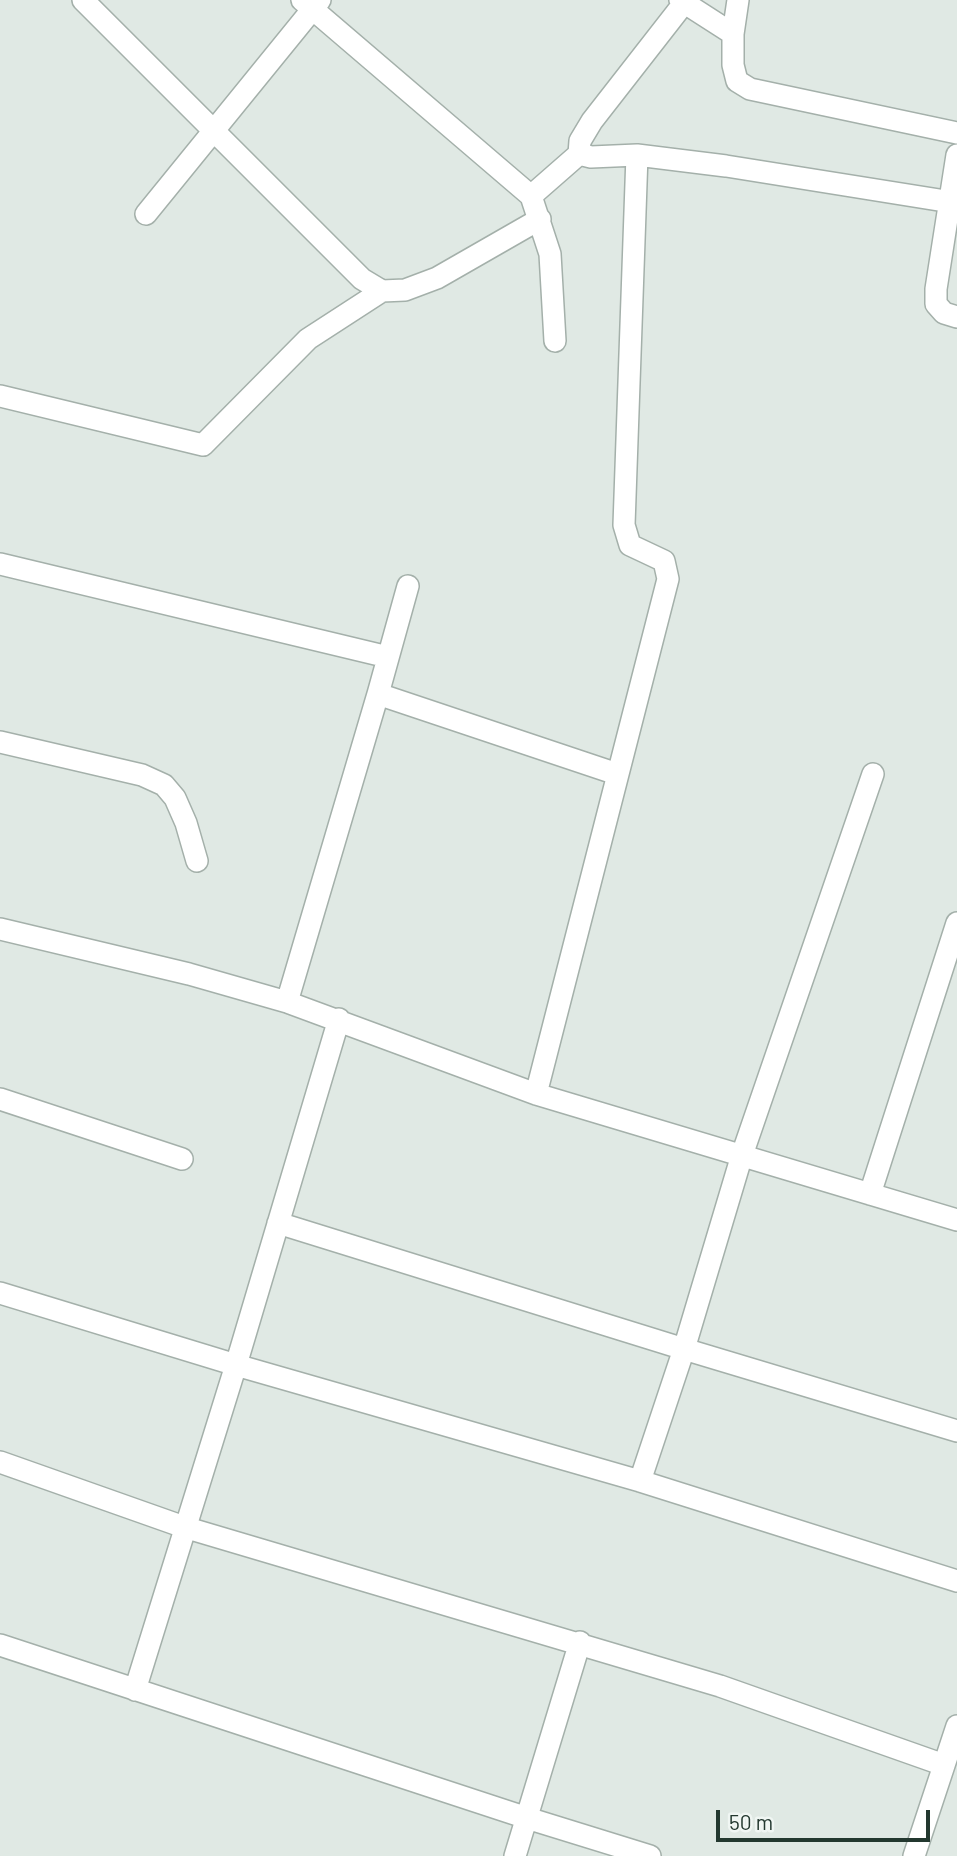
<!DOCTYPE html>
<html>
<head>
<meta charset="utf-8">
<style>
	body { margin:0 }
	#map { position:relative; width:957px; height:1856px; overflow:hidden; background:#e0e9e4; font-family:Barlow,sans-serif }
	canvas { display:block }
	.scale { position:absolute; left:716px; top:1810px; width:214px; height:32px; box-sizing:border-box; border:4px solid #23382f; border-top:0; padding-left:9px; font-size:21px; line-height:24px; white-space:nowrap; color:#23382f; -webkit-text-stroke:5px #f0f6f3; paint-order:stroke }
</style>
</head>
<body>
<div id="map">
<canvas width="957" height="1856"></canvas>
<div class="scale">50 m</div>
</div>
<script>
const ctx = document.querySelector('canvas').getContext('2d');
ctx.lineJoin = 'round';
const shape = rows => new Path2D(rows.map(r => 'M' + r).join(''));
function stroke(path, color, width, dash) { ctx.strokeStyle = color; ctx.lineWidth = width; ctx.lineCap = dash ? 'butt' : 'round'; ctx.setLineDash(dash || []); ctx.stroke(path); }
const street = shape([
	[83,0,362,279,382,291,405,290,437,278,540,219],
	[302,0,531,196,550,254,555,341],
	[680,0,733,34],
	[738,0,733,34,733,65,737,81,750,89,957,133],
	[684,3,592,121,580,141,579,154,591,157,637,155,726,166,957,203],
	[957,155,936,289,936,304,944,313,957,317],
	[531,196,579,154],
	[146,214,320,0],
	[0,396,203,445,308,339,382,291],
	[0,564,388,657],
	[378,694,408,586],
	[0,742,142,775,164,785,175,798,186,823,197,861],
	[0,929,189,974,287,1002,536,1094,957,1220],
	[287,1002,378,694,617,774],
	[536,1094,668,579,664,561,630,545,624,525,637,155],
	[0,1099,182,1159],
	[870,1194,957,923],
	[278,1223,684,1349,957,1431],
	[0,1293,236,1365,640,1481,957,1581],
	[0,1462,184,1527,720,1686,944,1765],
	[640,1481,684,1349,742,1155,873,774],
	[0,1645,527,1818,650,1856],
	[135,1690,236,1365,339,1019],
	[515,1856,580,1642],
	[914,1856,957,1726]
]);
stroke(street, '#a4b0aa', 24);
stroke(street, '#fff', 21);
</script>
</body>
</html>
